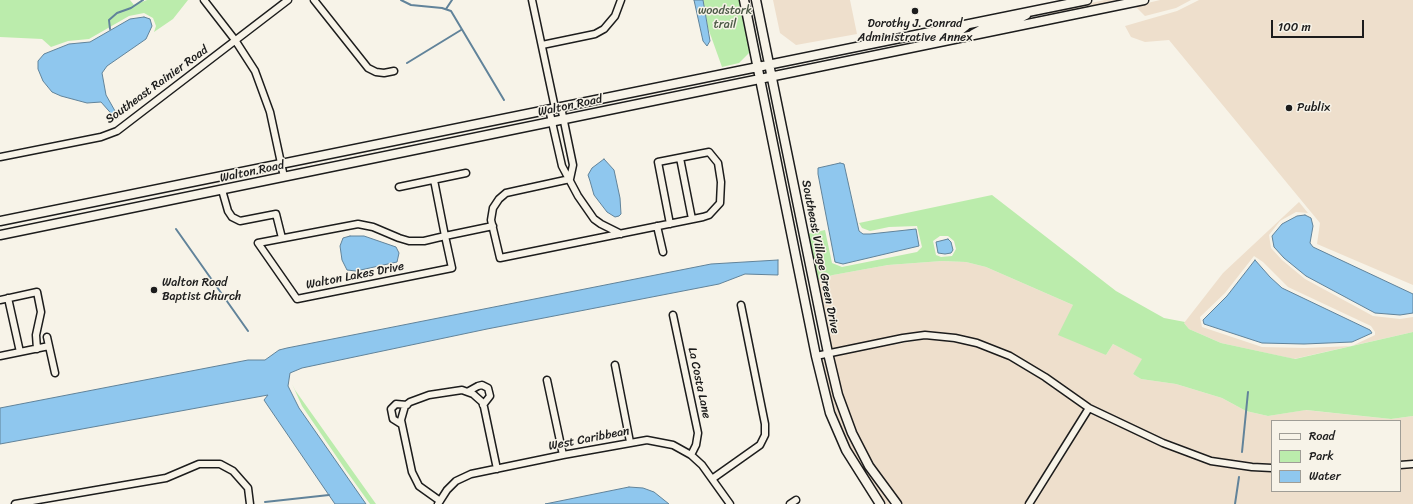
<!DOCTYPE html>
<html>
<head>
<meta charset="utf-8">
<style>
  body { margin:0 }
  #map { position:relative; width:1413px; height:504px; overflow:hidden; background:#f7f3e8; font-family:Sriracha,sans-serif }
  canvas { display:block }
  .legend { position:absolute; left:1271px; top:420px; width:130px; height:72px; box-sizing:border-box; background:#f7f3e8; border:1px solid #9f9d96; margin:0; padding:5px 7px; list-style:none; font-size:12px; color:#1c1c1c }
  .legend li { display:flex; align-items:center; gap:8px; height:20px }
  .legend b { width:20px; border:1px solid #9f9d96 }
  .scale { position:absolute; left:1271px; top:20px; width:93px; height:18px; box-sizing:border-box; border:2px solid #1c1c1c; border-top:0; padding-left:5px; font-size:12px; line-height:14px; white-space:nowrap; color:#1c1c1c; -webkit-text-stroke:3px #f7f3e8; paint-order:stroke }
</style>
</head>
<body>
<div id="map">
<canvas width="1413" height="504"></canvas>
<ul class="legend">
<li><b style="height:5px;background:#f7f3e8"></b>Road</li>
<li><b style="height:11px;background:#bbecac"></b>Park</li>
<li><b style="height:11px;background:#8fc7ee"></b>Water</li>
</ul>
<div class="scale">100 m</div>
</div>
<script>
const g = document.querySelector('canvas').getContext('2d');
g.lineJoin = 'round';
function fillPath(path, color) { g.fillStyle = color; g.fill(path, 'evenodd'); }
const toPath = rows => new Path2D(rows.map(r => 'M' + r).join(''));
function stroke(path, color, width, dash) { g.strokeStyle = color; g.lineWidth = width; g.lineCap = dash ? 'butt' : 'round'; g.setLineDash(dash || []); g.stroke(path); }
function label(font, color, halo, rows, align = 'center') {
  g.font = font + ' Sriracha,sans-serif'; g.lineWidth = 3; g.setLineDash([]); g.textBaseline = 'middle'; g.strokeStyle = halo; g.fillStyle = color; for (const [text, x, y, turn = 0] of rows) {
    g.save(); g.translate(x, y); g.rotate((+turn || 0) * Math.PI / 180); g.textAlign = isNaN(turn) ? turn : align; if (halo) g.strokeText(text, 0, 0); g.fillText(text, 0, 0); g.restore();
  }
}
fillPath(toPath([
  [773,0,850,0,857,34,796,45,780,33],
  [1105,0,1128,0,1049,17,1048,12],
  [1160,0,1191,0,1176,8,1145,16,1135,6],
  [1199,0,1413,0,1413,285,1317,244,1320,223,1169,40,1145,42,1131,37,1125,26,1177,11],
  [1299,202,1308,213,1296,212,1280,221,1269,235,1271,248,1282,260,1305,279,1373,316,1400,319,1413,317,1413,332,1294,359,1221,343,1189,329,1184,323,1223,273],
  [1254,256,1263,262,1288,287,1371,326,1375,332,1375,335,1352,346,1305,348,1262,347,1202,327,1200,317,1225,293],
  [942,261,966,262,986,267,1073,305,1106,355,1113,344,1143,359,1133,374,1141,379,1176,384,1222,398,1246,411,1268,416,1305,410,1391,419,1413,416,1413,460,1400,461,1400,421,1272,421,1272,464,1252,464,1212,457,1164,439,1090,404,1046,374,1011,353,985,342,955,334,924,332,830,349,816,280,833,275,888,265],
  [925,339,955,342,976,346,1008,359,1043,380,1084,409,1025,504,902,504,872,464,855,432,841,394,832,356],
  [825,358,835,396,893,504,885,504,851,452,830,398,820,359],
  [1090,412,1162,446,1210,464,1252,471,1272,472,1272,491,1400,491,1400,468,1413,467,1413,504,1033,504]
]), '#eedfcc');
fillPath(toPath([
  [0,0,130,0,134,5,147,0,188,0,173,19,154,32,156,26,153,18,144,13,129,16,89,39,68,41,51,47,42,39,0,37],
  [703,0,741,0,750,52,739,63,722,67,708,28],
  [992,195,1116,291,1164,318,1185,322,1184,323,1189,329,1221,343,1295,359,1413,332,1413,416,1391,419,1306,410,1268,416,1246,411,1222,398,1176,384,1141,379,1133,374,1142,359,1113,344,1106,355,1058,335,1073,305,986,267,966,262,942,261,888,265,833,275,816,280,807,234,825,230,832,263,842,267,917,252,922,247,917,226,889,227,870,231,862,228,859,223],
  [940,236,948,236,954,241,956,249,952,256,941,257,936,255,933,241],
  [292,384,295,390,376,504,370,504,345,469,302,406]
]), '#bbecac');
const water = toPath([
  [694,0,703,0,710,41,707,46,703,41,694,0],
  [144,17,150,19,152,26,146,39,107,66,102,73,106,95,119,118,116,119,101,102,87,103,61,96,52,92,43,81,38,69,38,61,44,54,69,44,90,42,130,19,144,17],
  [604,159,614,170,620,198,621,214,619,216,615,217,607,212,594,195,590,181,588,175,592,168,604,159],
  [840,163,844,164,859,231,863,234,870,234,916,229,919,246,843,264,835,262,818,174,818,168,840,163],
  [1305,215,1311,218,1313,226,1310,243,1313,247,1413,294,1413,313,1400,315,1375,313,1306,276,1284,258,1274,247,1272,236,1282,224,1297,216,1305,215],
  [350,236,364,236,396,247,399,253,397,262,356,271,347,270,342,260,340,246,343,238,350,236],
  [948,239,951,242,953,250,951,253,945,254,938,253,936,242,948,239],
  [778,260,778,275,745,274,719,284,487,329,302,368,290,373,288,386,299,408,366,504,335,504,268,406,264,400,268,395,0,444,0,408,248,360,265,360,279,350,287,348,711,264,778,260],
  [1255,260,1270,277,1282,288,1370,330,1372,333,1352,342,1304,344,1262,343,1204,324,1203,320,1227,296,1255,260],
  [629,487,643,488,654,492,669,504,545,504,629,487]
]);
fillPath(water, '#8fc7ee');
stroke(water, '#61839a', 1);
stroke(toPath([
  [401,0,411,5,442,8,451,11,504,100],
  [446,9,452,0],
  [110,29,109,20,117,13,131,8,143,0],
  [407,63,461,30],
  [176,229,248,331],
  [1242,452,1248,392],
  [265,502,329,495],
  [1235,504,1239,477]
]), '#61839a', 2);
const street = toPath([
  [204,0,235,40,255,71,270,112,284,177],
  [314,0,368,68,376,72,384,73,394,71],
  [532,0,555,108],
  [542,45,595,34,604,29,615,16,621,0],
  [561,107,573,165,570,179],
  [549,109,562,166,578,196,594,219,601,224,621,234],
  [0,157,101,137,117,131,288,0],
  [680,158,692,219],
  [570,179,515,191,506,193,499,199,493,208,491,220,500,258,703,217,709,215,720,203,721,182,718,163,709,152,658,162,670,224],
  [434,180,445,236,452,268,297,299,258,243,358,224,373,227,399,238,409,241,424,241,445,236,493,226],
  [399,187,466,173],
  [222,190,228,211,232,217,240,221,276,214,282,238],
  [657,226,663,252],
  [8,298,20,352],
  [0,300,37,292,41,312,36,335,37,349],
  [673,315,698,433,696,445,691,455],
  [47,337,55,373],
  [0,356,49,346],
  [816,356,903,338,925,335,955,338,977,343,1010,356,1045,377,1089,408,1163,443,1211,461,1252,467,1272,468],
  [615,365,630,442],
  [547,380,563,455],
  [469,391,478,386,482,385,488,388,490,396,483,405],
  [401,424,393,419,391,409,396,404,407,405],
  [1400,465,1413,464],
  [712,479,760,445,765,435,765,424,741,305],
  [440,501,419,486,412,472,401,420,405,406,410,402,429,395,462,390,473,394,482,402,484,407,497,469],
  [15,504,166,478,199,464,220,464,233,471,248,488,250,504],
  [438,504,447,490,456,481,471,474,563,455,647,440,673,445,691,455,702,465,730,504],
  [790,504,796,500],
  [1029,504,1089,408]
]);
const secondary = toPath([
  [744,0,816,356,830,413,846,450,880,504],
  [756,0,828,353,838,395,852,433,869,466,897,504],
  [973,34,986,27,1016,20,1026,15],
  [940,37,958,32,967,25],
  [0,221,1087,0],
  [0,235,1144,0]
]);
stroke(street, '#1c1c1c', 9);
stroke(secondary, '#1c1c1c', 11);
stroke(street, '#f7f3e8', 6);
stroke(secondary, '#f7f3e8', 8);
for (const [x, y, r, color] of [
  [915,11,4,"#1c1c1c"],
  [1289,108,4,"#1c1c1c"],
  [154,290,4,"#1c1c1c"]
]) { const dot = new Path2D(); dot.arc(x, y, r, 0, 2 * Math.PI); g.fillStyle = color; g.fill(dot); stroke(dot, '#f7f3e8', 1.5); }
label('12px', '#4c5a47', '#f7f3e8', [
  ["woodstork",725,11],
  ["trail",725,25]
]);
label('12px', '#1c1c1c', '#f7f3e8', [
  ["Dorothy J. Conrad",915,24,"center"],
  ["Administrative Annex",915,38,"center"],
  ["Publix",1297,108],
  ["Walton Road",162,283],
  ["Baptist Church",162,297]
], 'left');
label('12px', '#1c1c1c', '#f7f3e8', [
  ["Southeast Rainier Road",157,85,-36],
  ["Walton Road",570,106,-12],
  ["Walton Road",252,172,-12],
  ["Southeast Village Green Drive",820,257,79],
  ["Walton Lakes Drive",355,276,-11],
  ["La Costa Lane",699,383,78],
  ["West Caribbean",589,439,-11]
]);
</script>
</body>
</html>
